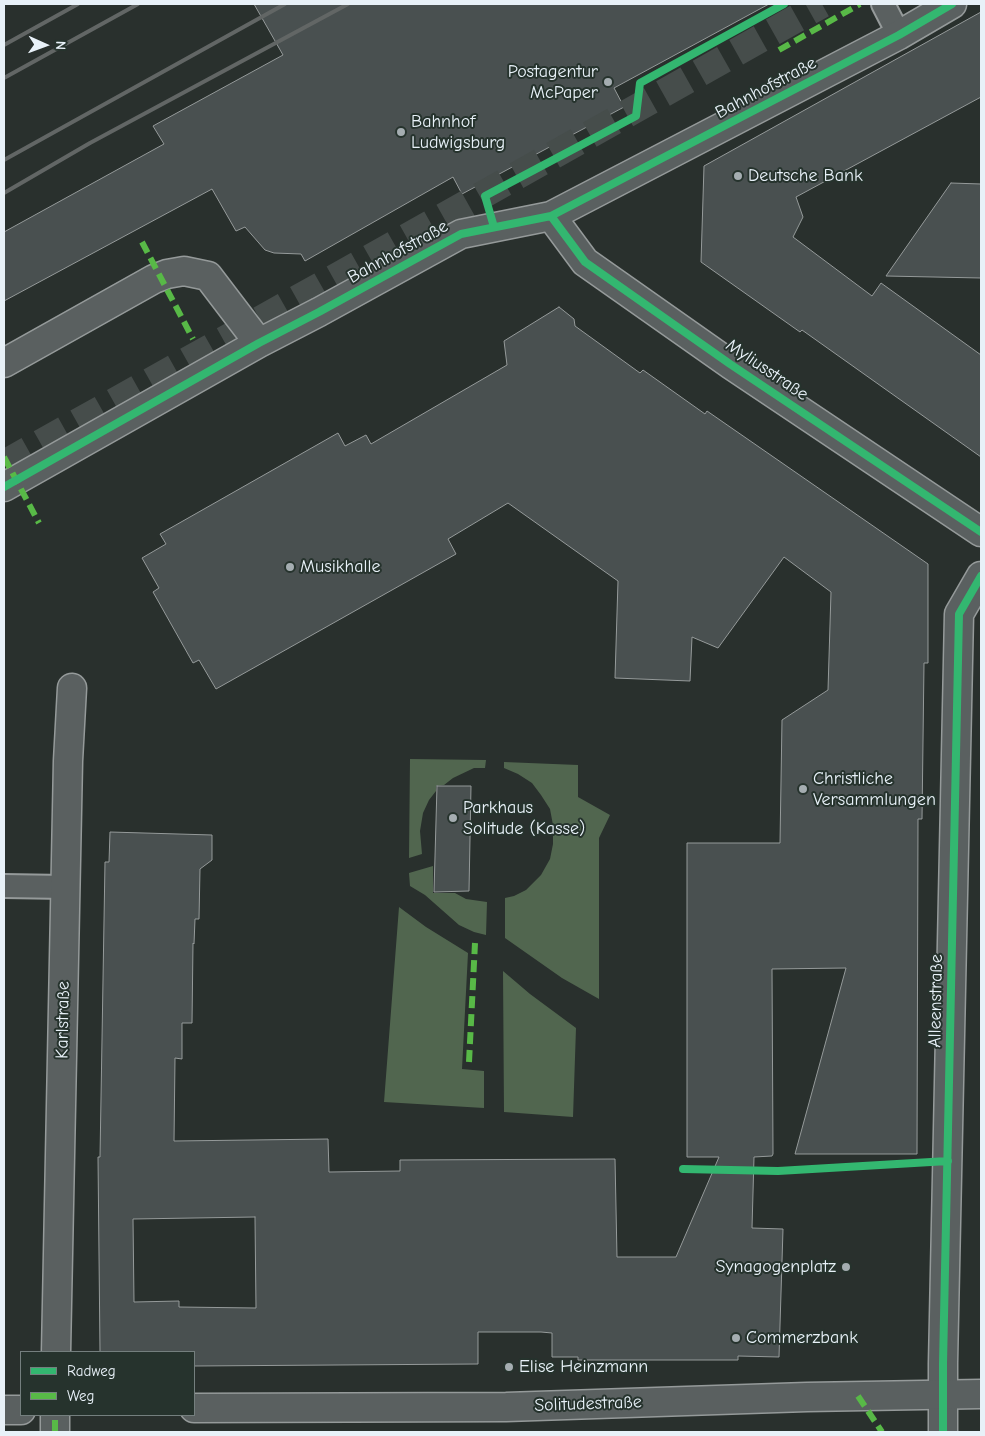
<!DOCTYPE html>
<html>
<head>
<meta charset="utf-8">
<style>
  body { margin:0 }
  #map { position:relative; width:985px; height:1436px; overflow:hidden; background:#29302d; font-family:"Comic Neue",sans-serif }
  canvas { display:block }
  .frame { position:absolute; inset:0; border:5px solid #e8f1f8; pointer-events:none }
  .legend { position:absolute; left:20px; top:1351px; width:175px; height:65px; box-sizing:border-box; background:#26332d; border:1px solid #747f7e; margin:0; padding:6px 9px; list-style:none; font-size:15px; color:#e8f1f8 }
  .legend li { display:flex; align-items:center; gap:10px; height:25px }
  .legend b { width:25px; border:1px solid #747f7e }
  .north { position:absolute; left:20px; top:20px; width:50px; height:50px; -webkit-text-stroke:4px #26332d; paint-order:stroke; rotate:92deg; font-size:14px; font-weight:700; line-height:20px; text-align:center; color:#e8f1f8 }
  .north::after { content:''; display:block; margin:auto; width:18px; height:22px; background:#e8f1f8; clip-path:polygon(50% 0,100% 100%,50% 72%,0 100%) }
</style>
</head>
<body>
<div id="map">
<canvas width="985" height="1436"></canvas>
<div class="frame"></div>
<ul class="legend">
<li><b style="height:6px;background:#33b770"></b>Radweg</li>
<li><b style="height:6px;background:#58b947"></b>Weg</li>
</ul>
<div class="north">N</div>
</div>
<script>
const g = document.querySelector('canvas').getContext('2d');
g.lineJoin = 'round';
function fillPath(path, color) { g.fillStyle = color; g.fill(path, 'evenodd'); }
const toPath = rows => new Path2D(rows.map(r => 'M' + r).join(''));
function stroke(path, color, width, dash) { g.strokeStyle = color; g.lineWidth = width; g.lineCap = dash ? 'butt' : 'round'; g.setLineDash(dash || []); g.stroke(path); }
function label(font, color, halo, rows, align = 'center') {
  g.font = font + ' "Comic Neue",sans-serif'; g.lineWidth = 4; g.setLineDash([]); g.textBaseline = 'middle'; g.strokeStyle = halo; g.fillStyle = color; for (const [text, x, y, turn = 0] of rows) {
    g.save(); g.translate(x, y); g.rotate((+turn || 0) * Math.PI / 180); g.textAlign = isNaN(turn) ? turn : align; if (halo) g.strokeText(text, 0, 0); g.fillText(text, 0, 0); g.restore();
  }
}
fillPath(toPath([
  [410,759,486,760,485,768,474,768,453,778,444,785,436,786,436,791,429,800,423,813,420,831,422,854,409,858],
  [504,762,578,765,578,797,610,815,599,838,599,999,562,978,505,938,505,898,514,896,526,890,541,875,550,859,553,844,553,825,550,809,541,795,532,783,518,774,504,768],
  [433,866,433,893,455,893,466,899,487,902,486,935,474,932,459,925,425,895,410,886,409,873],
  [399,907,426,927,468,953,462,1069,484,1071,484,1108,384,1102],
  [503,971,530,994,576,1028,573,1117,504,1112]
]), '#51664f');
const building = toPath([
  [254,4,769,4,614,88,624,107,462,194,453,177,305,261,301,254,274,253,265,250,245,227,236,231,212,189,4,301,4,232,164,144,153,126,283,55,254,4],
  [981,12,981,97,796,197,803,217,793,237,872,296,881,283,981,355,981,457,802,330,800,332,701,262,704,166,981,12],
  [951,183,981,184,981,278,886,276,951,183],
  [559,307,574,319,575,326,640,373,643,370,705,414,707,411,928,564,928,663,924,663,922,819,918,819,917,1154,795,1154,846,968,772,969,773,1154,772,1156,754,1157,752,1228,783,1229,779,1357,738,1356,738,1360,578,1360,578,1357,552,1357,552,1333,541,1332,478,1332,478,1364,194,1366,194,1352,100,1352,98,1157,100,1157,105,862,109,862,110,832,212,835,212,860,200,869,199,919,195,919,194,944,193,943,192,1023,182,1023,182,1059,175,1058,174,1141,328,1139,329,1172,400,1171,400,1160,615,1159,617,1257,676,1257,719,1157,687,1157,687,843,780,843,782,720,828,690,831,592,784,557,718,648,692,637,690,681,615,678,618,581,508,503,448,539,456,554,216,689,199,660,193,663,153,592,159,588,142,558,166,544,160,534,338,433,345,446,366,435,371,444,507,365,504,341,559,307],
  [255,1217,256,1308,179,1307,179,1301,134,1302,133,1219,255,1217],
  [437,786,471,786,469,891,434,892,437,786]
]);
fillPath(building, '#495050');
stroke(building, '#959a9a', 1);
stroke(toPath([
  [4,464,822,4]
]), '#464d4b', 28, [28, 14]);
const service = toPath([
  [883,4,899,35],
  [4,886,65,887]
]);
const pedestrian = toPath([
  [55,1432,55,1415]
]);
const minor = toPath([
  [551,216,585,262,730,364,981,532],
  [4,363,154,279,167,274,184,271,208,276,259,343],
  [4,487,259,343,319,312,461,234,551,216,899,35,952,4],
  [56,1352,68,761,72,688],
  [943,1432,943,1363,959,614,981,576]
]);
const tertiary = toPath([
  [194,1408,506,1407,807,1397,981,1394],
  [4,1410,21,1410]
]);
stroke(service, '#959a9a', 26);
stroke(pedestrian, '#959a9a', 31);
stroke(minor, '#959a9a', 31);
stroke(tertiary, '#959a9a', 31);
stroke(service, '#5a6060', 22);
stroke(pedestrian, '#5a6060', 28);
stroke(minor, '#5a6060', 28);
stroke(tertiary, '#5a6060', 28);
stroke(toPath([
  [4,45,78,4],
  [4,78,138,4],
  [4,160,285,4],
  [4,193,90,143,348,4]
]), '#626665', 4);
stroke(toPath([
  [779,50,860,4],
  [142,242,193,339],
  [4,457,39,523],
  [469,1062,475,943],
  [858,1396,882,1432],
  [55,1432,55,1415]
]), '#58b947', 6, [12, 6]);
stroke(toPath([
  [551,216,585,262,730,364,981,532],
  [494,227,485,196,636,116,640,83,784,4],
  [4,487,259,343,319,312,461,234,551,216,899,35,952,4],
  [683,1169,778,1171,948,1161],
  [943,1432,943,1363,959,614,981,576]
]), '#33b770', 8);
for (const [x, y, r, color] of [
  [608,82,5,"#a5adb1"],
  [401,132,5,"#a5adb1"],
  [738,176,5,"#a5adb1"],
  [290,567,5,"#a5adb1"],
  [803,789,5,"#a5adb1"],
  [453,818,5,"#a5adb1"],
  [846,1267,5,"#a5adb1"],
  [736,1338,5,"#a5adb1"],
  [509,1367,5,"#a5adb1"]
]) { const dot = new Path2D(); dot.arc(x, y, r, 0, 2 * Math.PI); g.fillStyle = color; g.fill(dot); stroke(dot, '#26332d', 2); }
label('18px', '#e8f1f8', '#26332d', [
  ["Postagentur",598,72,"right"],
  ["McPaper",598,93,"right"],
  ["Bahnhof",411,122],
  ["Ludwigsburg",411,143],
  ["Deutsche Bank",748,176],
  ["Musikhalle",300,567],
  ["Christliche",813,779],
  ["Versammlungen",813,800],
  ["Parkhaus",463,808],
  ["Solitude (Kasse)",463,829],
  ["Synagogenplatz",836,1267,"right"],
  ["Commerzbank",746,1338],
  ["Elise Heinzmann",519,1367]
], 'left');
label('18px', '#e8f1f8', '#26332d', [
  ["Bahnhofstraße",766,88,-28],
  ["Bahnhofstraße",398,252,-29],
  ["Myliusstraße",767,370,34],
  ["Alleenstraße",936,1001,-89],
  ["Karlstraße",63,1020,-89],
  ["Solitudestraße",588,1404,-2]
]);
</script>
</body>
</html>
